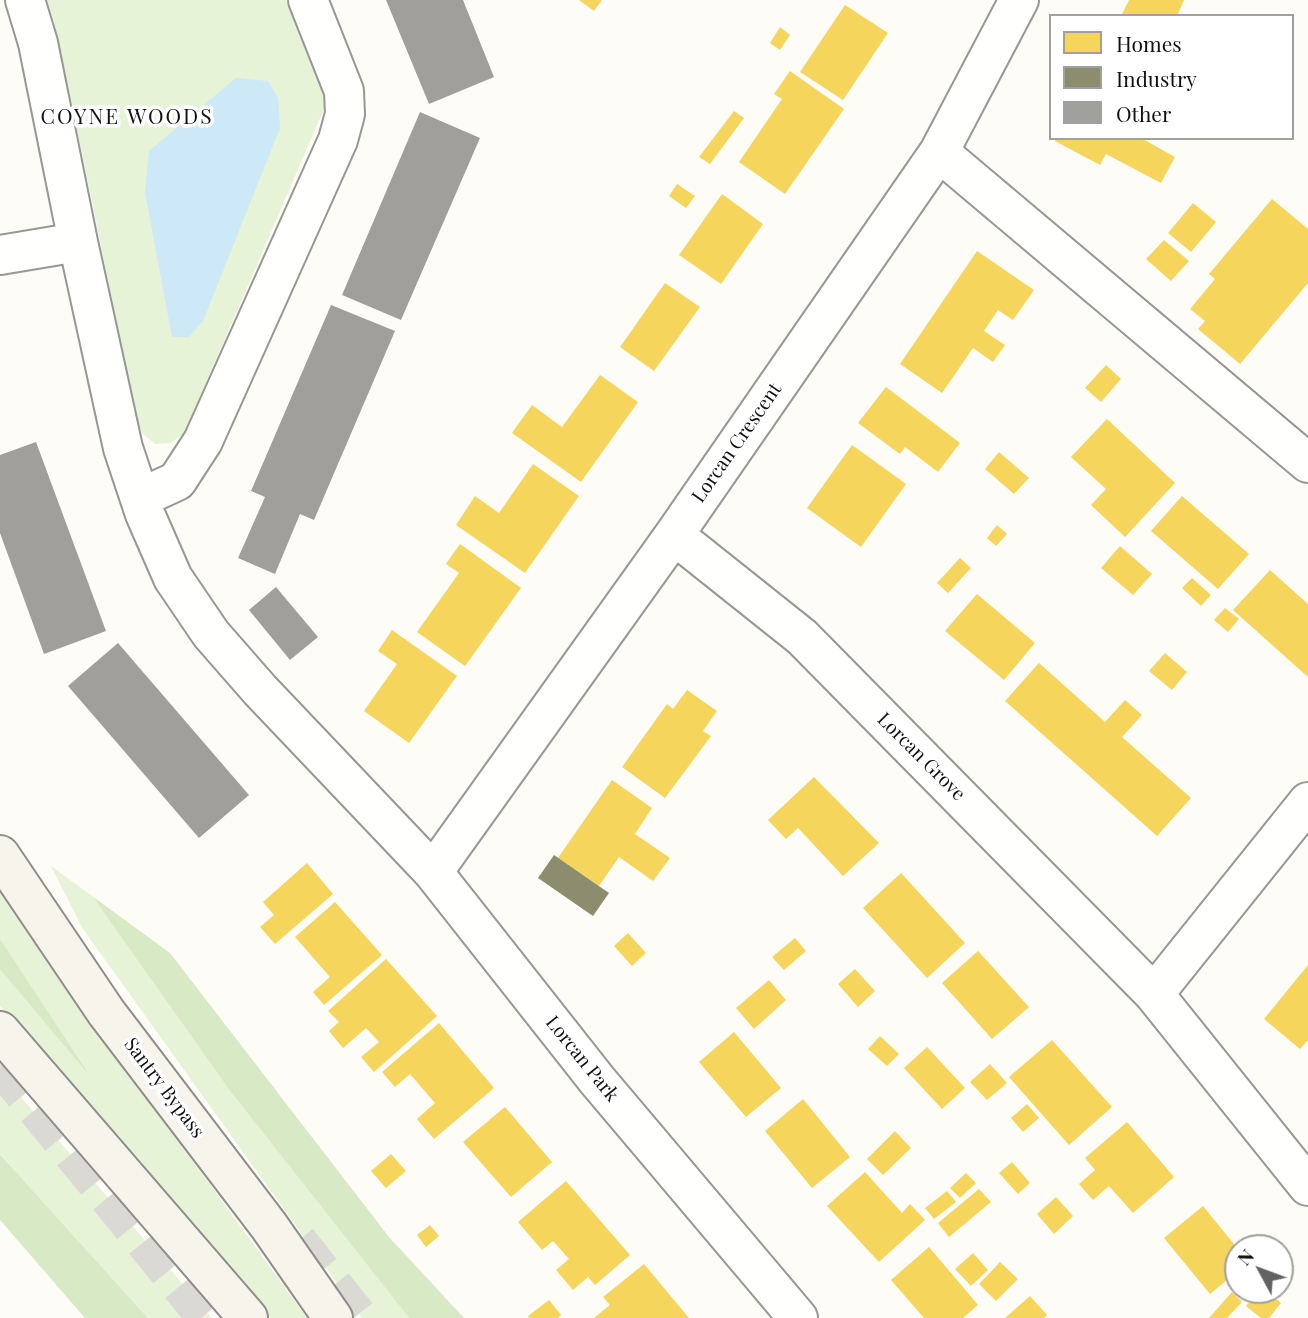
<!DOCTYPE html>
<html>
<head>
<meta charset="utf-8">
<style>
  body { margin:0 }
  #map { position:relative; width:1308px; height:1318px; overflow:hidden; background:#fdfcf7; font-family:"Playfair Display",serif }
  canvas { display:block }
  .legend { position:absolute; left:1049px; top:14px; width:245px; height:126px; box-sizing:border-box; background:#fff; border:2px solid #a0a0a0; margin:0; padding:9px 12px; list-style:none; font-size:21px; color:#111 }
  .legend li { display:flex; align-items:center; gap:14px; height:35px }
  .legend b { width:35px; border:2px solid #a0a0a0 }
  .north { position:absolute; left:1224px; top:1234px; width:70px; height:70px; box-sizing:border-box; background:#fff; border:2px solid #a0a0a0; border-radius:50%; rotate:311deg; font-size:19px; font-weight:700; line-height:28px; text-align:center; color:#111 }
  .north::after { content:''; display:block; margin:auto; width:24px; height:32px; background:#646362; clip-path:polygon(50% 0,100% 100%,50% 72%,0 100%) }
</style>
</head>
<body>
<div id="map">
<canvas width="1308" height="1318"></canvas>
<ul class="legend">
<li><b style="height:19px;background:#f6d55c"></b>Homes</li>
<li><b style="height:19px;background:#8c8c6e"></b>Industry</li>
<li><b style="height:19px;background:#a19f9c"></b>Other</li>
</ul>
<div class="north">N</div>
</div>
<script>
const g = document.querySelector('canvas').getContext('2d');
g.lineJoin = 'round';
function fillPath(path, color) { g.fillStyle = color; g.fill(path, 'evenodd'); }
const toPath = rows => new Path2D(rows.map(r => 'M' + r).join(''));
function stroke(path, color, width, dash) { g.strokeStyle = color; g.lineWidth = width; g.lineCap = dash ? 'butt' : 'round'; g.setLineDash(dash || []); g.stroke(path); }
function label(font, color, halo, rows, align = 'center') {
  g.font = font + ' "Playfair Display",serif'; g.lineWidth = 7; g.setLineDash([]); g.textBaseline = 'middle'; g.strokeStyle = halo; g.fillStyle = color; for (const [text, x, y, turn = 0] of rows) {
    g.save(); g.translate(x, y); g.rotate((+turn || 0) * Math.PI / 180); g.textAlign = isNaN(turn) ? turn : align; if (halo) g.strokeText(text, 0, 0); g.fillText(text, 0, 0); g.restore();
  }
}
fillPath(toPath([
  [47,0,286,0,324,92,324,109,184,434,170,443,155,444,143,434,136,420,91,196,55,26],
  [51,866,92,896,230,1091,409,1318,362,1318,83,929],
  [0,889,48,961,307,1318,270,1318,0,1006],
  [0,1073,212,1318,148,1318,16,1172,0,1153]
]), '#e7f3d7');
fillPath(toPath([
  [92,896,170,953,389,1237,464,1318,409,1318,230,1091],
  [0,939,90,1076,0,969],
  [0,1154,16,1172,148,1318,85,1318,0,1220]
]), '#d8eac5');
fillPath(toPath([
  [236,78,268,81,278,98,280,128,203,321,189,337,172,337,145,192,149,151]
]), '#cde8f7');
fillPath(toPath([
  [579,0,602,0,594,11],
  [1129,0,1184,0,1177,16,1121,16],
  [845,5,888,33,843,100,800,72],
  [780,27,790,35,780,50,770,43],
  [790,71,844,109,785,194,739,162,782,99,774,94],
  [734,111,744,118,710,164,699,157],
  [1056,138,1141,138,1175,157,1161,183,1106,154,1100,165,1055,141],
  [677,184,695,196,686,208,669,196],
  [722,194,763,224,721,284,679,255],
  [1272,199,1308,229,1308,283,1240,364,1198,329,1205,321,1190,309,1215,279,1209,274],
  [1193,203,1216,222,1191,252,1168,233],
  [1164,240,1189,261,1171,281,1146,259],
  [977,251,1034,290,1013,320,998,310,984,331,1005,345,993,362,973,348,942,393,900,364],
  [665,283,700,307,654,371,620,347],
  [1106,365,1121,379,1101,402,1085,388],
  [600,375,638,402,581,482,512,433,532,405,562,427],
  [886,387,960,443,938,472,905,447,900,454,858,423],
  [1107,419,1175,483,1125,537,1091,505,1106,489,1071,457],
  [852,445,906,484,861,547,807,508],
  [999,452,1029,478,1014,494,985,469],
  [533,464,579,496,525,573,456,525,475,496,499,513],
  [1182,496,1249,554,1218,589,1151,531],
  [997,525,1007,534,996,546,987,538],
  [460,544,521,588,465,666,417,632,459,573,446,564],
  [1120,546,1152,574,1133,595,1101,568],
  [960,558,971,568,948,593,937,583],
  [1270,570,1308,604,1308,677,1233,610],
  [1192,578,1211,595,1201,606,1182,588],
  [977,594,1035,643,1004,680,945,631],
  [1225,608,1239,619,1228,632,1214,620],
  [392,630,457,676,409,743,364,711,397,664,378,651],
  [1165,653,1187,672,1172,690,1149,671],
  [1039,663,1105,722,1125,700,1142,715,1122,737,1191,798,1157,836,1005,701],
  [687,690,717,711,703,731,711,736,665,798,622,767,667,704,673,709],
  [814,777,879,843,843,876,798,828,786,839,768,820],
  [612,780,652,808,635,834,670,858,653,881,619,857,599,886,558,858],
  [307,863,333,894,275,944,260,927,274,915,263,902],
  [901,873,965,943,927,978,863,908],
  [335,902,382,955,324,1005,313,992,330,977,295,937],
  [628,933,646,953,632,966,614,946],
  [795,938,806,951,784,970,772,957],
  [978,951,1029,1007,992,1039,942,983],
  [386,959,437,1016,374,1072,361,1057,379,1042,366,1028,343,1048,329,1031,339,1022,328,1011],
  [1308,965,1308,1040,1300,1049,1264,1019],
  [855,969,875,991,858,1007,838,984],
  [769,980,786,1000,754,1029,736,1008],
  [439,1023,494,1088,434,1139,417,1119,435,1103,410,1074,395,1087,382,1072],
  [734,1032,781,1088,746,1117,699,1062],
  [880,1036,899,1054,887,1066,868,1049],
  [1052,1040,1112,1107,1069,1145,1009,1077],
  [927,1047,965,1088,942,1109,904,1068],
  [990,1064,1007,1083,987,1100,970,1082],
  [803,1099,850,1157,812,1188,765,1131],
  [1027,1104,1039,1118,1023,1132,1011,1118],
  [505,1107,552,1162,511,1197,463,1142],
  [1127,1122,1174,1177,1133,1213,1109,1186,1093,1200,1079,1184,1095,1170,1085,1158],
  [895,1131,911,1148,883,1175,867,1159],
  [391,1154,406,1171,386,1188,371,1171],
  [1012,1162,1030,1183,1018,1194,999,1173],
  [865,1172,902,1213,910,1204,925,1220,879,1262,827,1206],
  [966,1173,976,1183,960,1198,950,1188],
  [566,1181,630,1255,595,1285,588,1277,573,1290,556,1270,569,1259,553,1241,542,1250,518,1222],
  [979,1189,991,1202,949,1237,938,1223],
  [947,1191,956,1202,934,1219,925,1208],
  [1056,1197,1073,1216,1054,1234,1037,1214],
  [1203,1206,1238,1249,1238,1271,1210,1294,1164,1238],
  [430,1225,439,1236,426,1247,417,1235],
  [929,1247,978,1305,963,1318,924,1318,891,1280],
  [973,1253,988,1270,971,1286,955,1269],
  [1000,1262,1018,1279,996,1301,979,1284],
  [644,1264,689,1318,594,1318,610,1305,603,1297],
  [1259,1290,1266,1290,1281,1303,1269,1318,1261,1318,1246,1306],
  [1232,1292,1242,1302,1227,1318,1209,1318],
  [1030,1296,1047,1315,1044,1318,1005,1318],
  [549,1300,561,1315,558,1318,530,1318,528,1316]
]), '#f6d55c');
fillPath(toPath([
  [554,855,609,893,593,916,538,878]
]), '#8c8c6e');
fillPath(toPath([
  [386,0,463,0,494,77,429,104],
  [420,112,480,138,401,320,342,295],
  [331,305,395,331,314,520,300,514,275,574,238,558,265,497,251,491],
  [36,442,106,631,44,654,0,533,0,455],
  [276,587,318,637,290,660,249,610],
  [118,643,249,795,199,838,68,686]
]), '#a19f9c');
stroke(toPath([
  [0,1065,206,1318],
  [298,1241,360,1318]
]), '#dad9d4', 38, [38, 19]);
const street = toPath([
  [25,0,38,43,78,242,123,448,145,514,173,578,211,634,260,690,433,872,597,1080,798,1318],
  [939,152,1308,463],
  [0,255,78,242],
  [140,498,177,481,203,441,338,140,345,114,344,91,308,0],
  [674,535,802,637,1154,994,1308,1186],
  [433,872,674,535,939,152,1019,0],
  [1154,994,1308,802]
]);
const secondary = toPath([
  [0,855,106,1012,269,1226,333,1318],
  [0,1031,248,1318]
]);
stroke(street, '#979795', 42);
stroke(secondary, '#8e8d8b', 42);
stroke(street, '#fffffe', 38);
stroke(secondary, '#f6f4eb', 38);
label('19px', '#111', '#fff', [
  ["Lorcan Crescent",737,443,-55],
  ["Lorcan Grove",921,757,45],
  ["Lorcan Park",582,1059,51],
  ["Santry Bypass",164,1088,53]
]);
g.letterSpacing = '2px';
label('21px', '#111', '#fff', [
  ["COYNE WOODS",127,117]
]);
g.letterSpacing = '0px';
</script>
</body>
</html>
